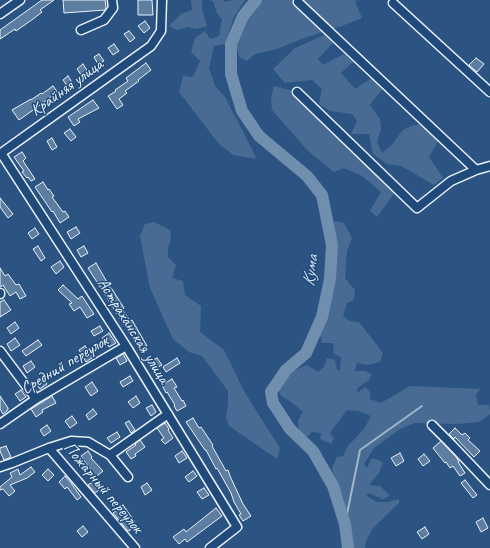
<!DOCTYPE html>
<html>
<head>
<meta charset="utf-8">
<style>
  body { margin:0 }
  canvas { display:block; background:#2b5482 }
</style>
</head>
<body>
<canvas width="490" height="548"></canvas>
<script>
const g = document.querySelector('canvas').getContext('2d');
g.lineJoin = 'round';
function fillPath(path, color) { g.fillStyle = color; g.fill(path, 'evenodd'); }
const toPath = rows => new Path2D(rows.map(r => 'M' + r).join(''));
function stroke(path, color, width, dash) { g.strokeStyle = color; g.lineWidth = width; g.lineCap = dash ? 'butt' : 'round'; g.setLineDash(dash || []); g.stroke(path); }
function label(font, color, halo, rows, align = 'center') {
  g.font = font + ' Caveat,sans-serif'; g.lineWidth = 3; g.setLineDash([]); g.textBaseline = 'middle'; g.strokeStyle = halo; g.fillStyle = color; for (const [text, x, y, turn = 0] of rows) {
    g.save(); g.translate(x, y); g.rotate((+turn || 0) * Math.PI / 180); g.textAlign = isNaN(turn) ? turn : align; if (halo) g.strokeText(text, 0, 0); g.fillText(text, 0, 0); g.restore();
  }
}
fillPath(toPath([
  [191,0,202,0,202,10,207,26,197,29,188,27,177,30,169,26,181,14,192,10],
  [208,0,224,0,224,2,235,0,245,0,234,17,225,44,214,46,209,68,215,86,225,97,257,159,233,155,219,144,179,92,183,76,193,77,200,61,191,52,195,38,205,31,210,39,219,36,222,19,217,13,213,1],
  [261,0,360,0,355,1,362,18,342,26,304,38,277,49,255,54,247,61,239,57,236,44,249,16,261,3],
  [327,34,333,43,318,59,323,65,344,54,353,62,341,73,355,89,372,78,383,88,370,105,380,119,381,129,377,142,382,153,390,147,403,130,411,126,422,124,438,141,429,157,443,178,434,185,401,166,387,164,373,154,369,134,351,134,357,121,352,114,330,111,319,104,322,89,312,80,285,83,273,69,295,48],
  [274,86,293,91,396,191,377,217,370,211,381,192,362,176,344,168,334,172,308,151,272,110,271,99],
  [335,221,344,223,352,238,347,251,345,278,355,290,354,300,347,303,343,316,350,321,359,322,383,353,380,362,367,365,357,363,355,371,365,371,372,374,369,380,360,386,356,391,359,392,365,387,370,392,370,399,381,403,410,386,480,389,476,395,478,405,489,405,490,411,490,414,479,422,458,424,415,423,400,429,374,448,364,464,367,468,372,458,383,462,379,473,369,485,380,486,390,496,383,499,368,493,366,495,376,502,387,502,399,499,399,503,373,528,366,541,365,548,352,548,349,525,343,497,336,483,332,468,337,457,343,456,348,446,364,429,371,416,358,411,347,410,330,433,334,438,331,444,320,439,321,433,312,432,307,437,299,433,298,421,303,412,291,402,281,396,279,390,289,373,307,365,318,372,324,367,327,358,335,360,337,370,340,370,341,357,334,354,333,343,322,343,320,335,325,319,334,281,337,249,332,226],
  [154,222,170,230,171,240,168,247,168,257,176,265,172,278,183,281,185,295,201,306,200,332,224,350,245,393,280,448,277,459,229,426,226,417,228,404,228,391,202,356,189,352,173,339,150,288,140,236,145,224]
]), '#476b93');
stroke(toPath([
  [345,524,360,450,422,406]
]), '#a0b6cb', 2);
stroke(toPath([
  [256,0,243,16,231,44,231,74,242,111,259,136,307,176,322,195,332,245,330,279,322,317,306,353,286,370,271,392,273,403,290,429,313,451,333,486,345,524,348,548]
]), '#708ead', 12);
const building = toPath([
  [42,0,54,0,40,10,42,12,33,19,16,31,15,29,0,39,0,30,42,0],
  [63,0,105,0,106,8,105,10,64,13,63,0],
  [138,0,152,0,153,15,138,15,138,0],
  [145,21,150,28,144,33,138,26,145,21],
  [129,31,135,38,130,42,124,34,129,31],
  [114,44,119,51,113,55,108,48,114,44],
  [99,54,104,61,98,64,94,57,99,54],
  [476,58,484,64,477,72,469,65,476,58],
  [146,63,151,70,138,80,139,81,125,91,127,93,119,99,123,105,117,109,108,96,116,91,115,90,128,81,126,78,146,63],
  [83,64,88,72,82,76,77,69,83,64],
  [68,76,73,84,68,87,63,80,68,76],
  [53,86,58,93,52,97,52,96,36,108,19,120,12,110,31,99,31,100,41,93,42,94,53,86],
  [93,100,99,108,78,119,80,122,74,126,68,117,93,100],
  [70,129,76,137,71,141,64,133,70,129],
  [52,138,57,147,52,150,47,141,52,138],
  [22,152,26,158,23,161,35,179,31,181,28,177,27,178,22,172,24,171,14,157,22,152],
  [43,182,48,190,49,189,54,196,52,197,63,212,65,211,69,217,60,223,53,211,52,212,35,187,43,182],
  [0,198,13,214,8,218,0,207,0,198],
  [76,227,80,233,71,239,67,232,76,227],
  [35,228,39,234,32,239,28,233,35,228],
  [38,246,45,258,41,261,33,249,38,246],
  [84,246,88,253,81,257,77,250,84,246],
  [60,261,64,267,56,274,51,267,60,261],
  [96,263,111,289,112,289,124,308,122,309,130,321,132,320,147,346,140,350,88,268,96,263],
  [0,268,5,276,8,274,16,285,19,284,26,296,20,299,16,292,10,296,3,285,0,287,0,268],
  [63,285,78,299,82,296,94,314,87,318,80,307,74,311,69,304,72,303,58,290,63,285],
  [4,300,11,310,0,317,0,302,4,300],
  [15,322,19,328,11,334,7,328,15,322],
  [100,326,103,331,94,336,91,331,100,326],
  [109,333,116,343,109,347,102,338,109,333],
  [15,338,20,345,11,351,7,344,15,338],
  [38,340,42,345,26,356,22,351,38,340],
  [85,346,93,357,86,362,79,350,85,346],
  [123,354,127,361,120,365,116,358,123,354],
  [157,358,162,365,152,370,148,363,157,358],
  [177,358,180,363,166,372,163,367,177,358],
  [31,361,35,367,27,373,23,366,31,361],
  [130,376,133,381,123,387,120,382,130,376],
  [42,377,47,384,40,389,35,382,42,377],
  [172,379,177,387,174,388,182,401,183,400,186,406,177,411,174,406,175,405,167,392,166,393,162,385,172,379],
  [92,382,98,391,91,396,85,387,92,382],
  [21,390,26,397,20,401,15,394,21,390],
  [0,396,8,408,8,410,3,414,0,409,0,396],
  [52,396,56,403,42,410,43,412,36,417,31,409,52,396],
  [136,396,140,403,133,408,128,402,136,396],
  [152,405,156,412,151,416,146,408,152,405],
  [93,409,97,414,89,420,86,415,93,409],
  [72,416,77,423,70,428,65,421,72,416],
  [193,418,199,428,201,427,213,445,212,446,226,471,228,470,230,476,243,504,251,516,243,521,239,515,241,514,234,502,231,493,217,468,216,469,206,450,205,450,186,422,193,418],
  [129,421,135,430,131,433,125,423,129,421],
  [165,423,169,429,168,430,173,438,165,444,161,440,164,438,157,428,165,423],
  [47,425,51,431,44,436,40,430,47,425],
  [455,428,462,435,465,433,470,438,468,440,480,451,474,457,455,437,454,439,449,434,455,428],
  [117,432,120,437,111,443,107,438,117,432],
  [140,440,145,447,135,454,136,456,131,459,126,452,136,445,135,444,140,440],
  [441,441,456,457,459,462,458,462,465,473,460,476,453,466,450,468,446,462,445,463,433,448,441,441],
  [6,446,11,457,4,460,0,451,0,448,6,446],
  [88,451,92,457,91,458,103,471,93,479,88,473,91,470,81,456,88,451],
  [182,451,187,458,179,463,175,456,182,451],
  [400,453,404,461,396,466,391,458,400,453],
  [424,454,430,461,423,466,418,459,424,454],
  [31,467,35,472,27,478,10,485,15,491,9,496,3,489,0,490,0,487,12,477,10,473,18,469,20,475,31,467],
  [48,469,54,475,48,481,42,475,48,469],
  [193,471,197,476,189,482,185,477,193,471],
  [65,476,71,483,81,497,77,500,67,487,65,489,59,482,65,476],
  [97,479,103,487,95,493,88,485,97,479],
  [465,480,477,495,473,498,461,483,465,480],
  [147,483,152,490,145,495,141,487,147,483],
  [204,488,209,495,202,499,197,492,204,488],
  [123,505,135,522,130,526,132,529,128,531,113,513,123,505],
  [216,508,222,516,187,542,185,539,179,544,173,537,184,529,186,532,216,508],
  [483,518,488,528,481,532,476,522,483,518],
  [83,526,88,532,82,537,77,531,83,526],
  [425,527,429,534,422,539,417,532,425,527]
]);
fillPath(building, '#5d7da1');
stroke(building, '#e8f1f8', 1);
const minor = toPath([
  [298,2,476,170,490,166],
  [393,3,490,92],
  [0,14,20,0],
  [81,30,104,20,113,8,112,0],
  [297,92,417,208,451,181,476,170],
  [1,153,126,346,237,527,210,548],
  [0,154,151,46,161,31,162,0],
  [0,293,0,294],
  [0,351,36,399],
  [0,424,36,399,126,346],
  [432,425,452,445,490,485],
  [49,448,135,548],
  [110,455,128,477],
  [0,467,12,463,49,448,71,441,88,442,110,455,168,414]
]);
stroke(minor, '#e8f1f8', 11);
stroke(minor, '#1f4a7a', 8);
label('17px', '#e8f1f8', '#1f4a7a', [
  ["Крайняя улица",67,88,-36],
  ["Астраханская улица",133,331,58],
  ["Средний переулок",65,365,-31],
  ["Пожарный переулок",103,488,50]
]);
label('italic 18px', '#d0dde9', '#1f4a7a', [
  ["Кума",311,271,-83]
]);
</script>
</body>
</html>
